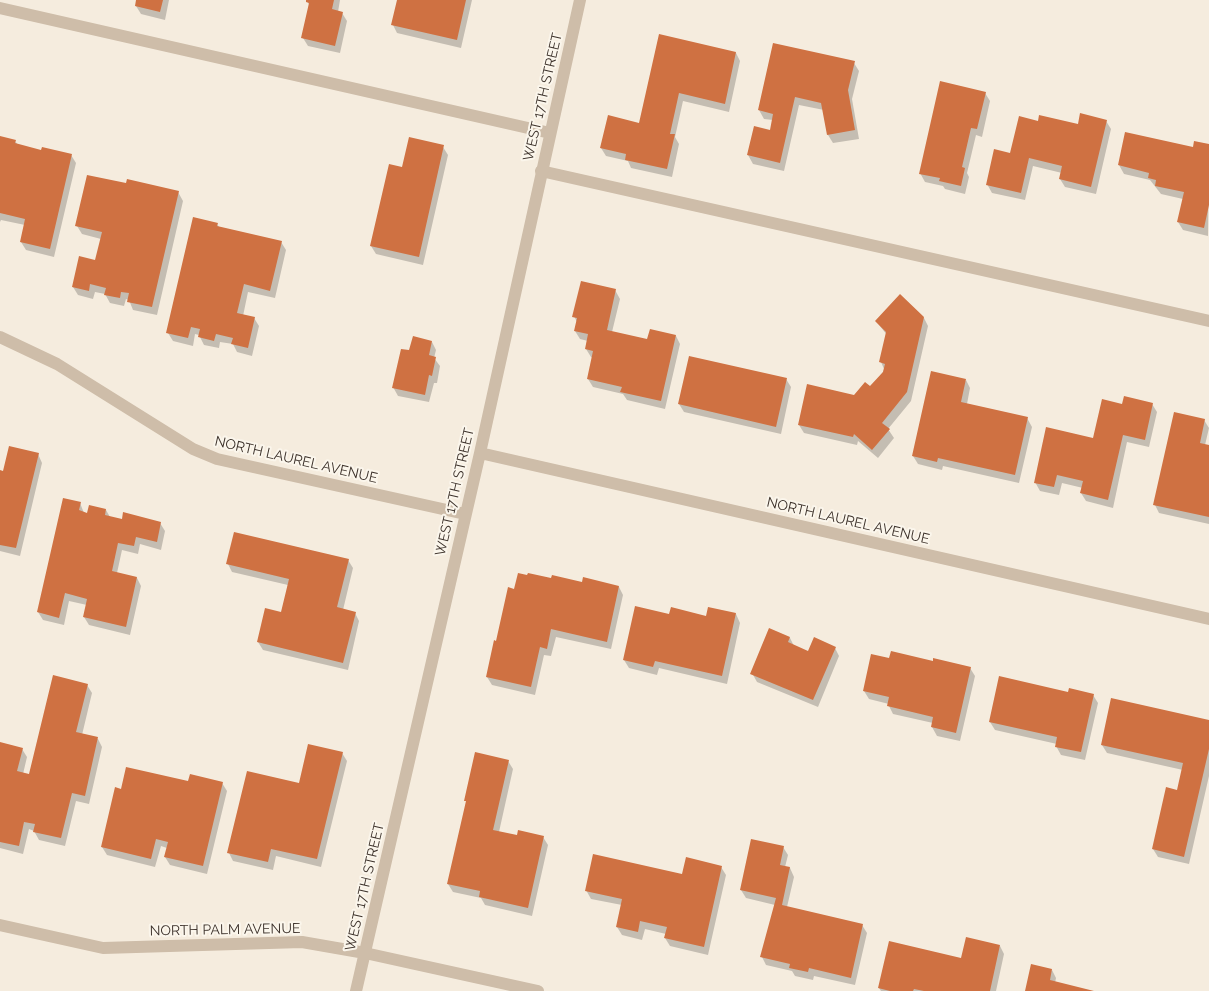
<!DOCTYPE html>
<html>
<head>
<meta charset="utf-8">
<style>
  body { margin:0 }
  canvas { display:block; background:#f5ecde }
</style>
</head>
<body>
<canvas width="1209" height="991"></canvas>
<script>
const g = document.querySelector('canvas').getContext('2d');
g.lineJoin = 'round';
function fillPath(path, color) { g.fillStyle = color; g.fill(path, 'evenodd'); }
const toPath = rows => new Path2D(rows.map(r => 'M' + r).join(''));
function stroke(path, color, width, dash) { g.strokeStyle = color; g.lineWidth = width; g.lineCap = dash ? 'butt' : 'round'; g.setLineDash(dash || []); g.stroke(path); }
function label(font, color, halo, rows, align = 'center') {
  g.font = font + ' Raleway,sans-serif'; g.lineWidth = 4; g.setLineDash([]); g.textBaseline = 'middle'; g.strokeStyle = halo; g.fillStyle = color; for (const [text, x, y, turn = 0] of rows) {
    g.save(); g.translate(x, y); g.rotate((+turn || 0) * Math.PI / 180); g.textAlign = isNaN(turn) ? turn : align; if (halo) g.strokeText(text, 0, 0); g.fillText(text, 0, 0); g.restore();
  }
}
fillPath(toPath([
  [138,0,169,0,165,20,141,14,136,6],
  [307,0,340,0,338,12,342,13,347,21,340,53,308,46,303,38,310,7],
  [398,0,472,0,461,48,397,33,393,25],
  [660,36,736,53,740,61,729,112,683,101,675,137,679,144,672,177,631,168,628,161,606,156,601,148,640,124],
  [774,44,854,63,859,71,852,99,859,139,833,143,828,135,824,110,799,105,784,171,753,164,748,155,771,131,773,120,764,119,759,110],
  [985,93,990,101,982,137,976,135,967,173,969,177,965,194,945,189,943,186,925,182,920,173],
  [1106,121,1111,129,1096,194,1065,187,1060,179,1062,173,1033,166,1025,200,992,193,987,184,1039,122,1079,125],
  [1126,133,1194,149,1209,146,1208,236,1183,230,1178,222,1183,199,1161,194,1150,180,1124,174,1119,165],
  [0,137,15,141,18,145,42,151,71,155,76,163,54,257,26,250,21,242,25,225,1,220,0,222],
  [443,147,448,155,423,265,376,254,371,246,403,168],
  [127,185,178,192,183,201,157,315,133,310,129,300,126,299,124,306,110,303,105,294,95,292,93,299,78,295,73,287,96,261,101,239,82,234,77,226],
  [217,224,219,227,281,242,286,250,275,298,248,292,243,316,254,318,259,326,252,356,237,352,233,344,220,342,219,348,204,345,199,335,195,334,193,346,173,341,168,333],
  [615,290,620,299,612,332,648,340,676,336,680,344,665,409,627,400,623,394,593,387,588,379,593,358,591,357,586,349,588,341,580,339,575,331,577,322,574,316],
  [924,318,928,326,911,401,888,429,894,438,878,458,858,441,857,445,804,433,799,425,871,387,883,372,884,369,881,362,887,335,876,321],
  [432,342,436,350,434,358,440,366,437,383,434,383,429,402,398,396,393,387,410,352],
  [786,379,791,387,781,434,684,412,679,404],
  [966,380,970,388,967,404,1027,418,1032,427,1019,483,943,466,942,470,918,464,913,456],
  [1152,404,1157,412,1149,447,1127,442,1113,508,1086,501,1081,493,1083,488,1062,483,1059,495,1040,491,1035,482,1094,439,1123,405],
  [1204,420,1209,428,1205,445,1209,446,1209,524,1159,513,1155,505],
  [38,454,42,463,20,556,0,551,0,471,4,472],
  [64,500,80,503,84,513,88,514,106,510,110,517,123,520,160,523,165,531,161,550,140,544,138,554,122,550,117,573,137,578,141,586,130,635,89,625,84,617,87,605,69,601,64,625,43,620,38,612],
  [348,560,353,568,343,610,355,613,359,621,348,670,263,650,258,642,282,613,288,585,232,572,228,564],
  [552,579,619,587,623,595,611,649,556,637,551,656,544,655,535,695,492,685,487,677,515,590],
  [736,614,740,623,727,684,659,668,657,675,629,668,624,660,670,615,707,617],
  [770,630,790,638,794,646,809,652,835,648,839,656,818,707,757,682,752,673],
  [890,660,934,662,970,668,975,676,960,741,937,736,932,727,933,723,893,714,889,706,889,704,869,699,864,691],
  [87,685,92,693,82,735,98,739,102,747,89,804,76,801,65,846,39,840,34,831,29,829,23,854,0,848,0,743,22,749,27,757,23,774,30,776],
  [1069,693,1093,695,1098,703,1085,760,1061,755,1056,746,1057,744,995,730,990,722],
  [1209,721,1209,776,1189,864,1158,857,1153,849,1178,791,1183,770,1107,753,1102,745],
  [342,753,347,761,321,867,276,856,273,870,233,861,229,853,300,785],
  [508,761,513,769,499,832,518,837,543,837,548,845,532,916,485,905,481,898,453,892,448,884,467,803,465,800],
  [189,783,222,783,227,791,207,874,170,865,165,857,167,848,161,846,155,867,107,855,102,847,122,790],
  [783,847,788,855,785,867,790,868,794,877,787,907,862,925,867,933,855,985,814,976,813,980,795,976,792,971,766,965,762,957,775,905,746,898,741,890],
  [721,867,726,875,708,955,670,946,665,938,666,934,645,929,642,940,622,935,617,927,622,905,591,899,586,890,683,876],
  [1000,946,1004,954,996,991,881,991,879,988],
  [1052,970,1056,978,1055,983,1092,991,1026,991]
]), '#0003');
fillPath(toPath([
  [136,0,163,0,160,12,135,6],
  [306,0,334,0,332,9,343,12,335,46,301,38,309,3,306,2],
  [397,0,466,0,457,40,391,25],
  [659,34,736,52,725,104,679,93,670,134,675,134,667,169,625,160,626,154,600,148,608,115,639,123],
  [773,43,855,61,848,90,855,130,827,135,821,103,795,97,780,163,747,155,754,126,770,130,773,114,758,110],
  [940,81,986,92,977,129,971,128,962,167,965,168,961,186,939,181,940,178,919,174],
  [1080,113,1107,120,1091,187,1059,179,1062,166,1029,158,1021,193,986,185,994,149,1010,153,1019,116,1038,121,1039,115,1078,124],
  [1125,132,1193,147,1194,141,1209,144,1209,205,1204,228,1177,222,1184,192,1155,186,1156,180,1148,178,1149,173,1118,165],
  [0,136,16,140,15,143,41,150,42,147,72,154,50,249,20,242,25,219,0,213],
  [409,137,444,145,419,257,370,246,389,164,402,167],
  [87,175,126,183,127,179,179,191,152,307,127,302,129,293,121,292,120,298,104,295,106,288,90,284,89,291,72,287,79,256,95,260,102,232,75,226],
  [193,217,218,223,217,226,282,241,270,291,244,284,237,313,255,317,248,348,231,344,233,338,216,334,214,341,198,337,200,329,191,327,188,338,166,333],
  [581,281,616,289,607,330,647,339,650,329,676,335,661,401,620,392,622,387,587,379,593,351,585,349,588,334,574,331,577,318,572,317],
  [900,294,924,317,907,392,882,423,890,429,872,450,854,434,853,437,798,425,807,384,854,395,865,382,870,386,883,372,885,364,879,362,886,332,875,321],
  [413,336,432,341,429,355,436,357,432,376,429,375,425,395,392,388,401,349,409,350],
  [689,356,787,378,776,427,678,404],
  [931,371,966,379,961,402,1028,417,1015,475,938,458,937,462,912,456],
  [1124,396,1153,403,1145,440,1123,435,1108,500,1080,493,1083,481,1057,475,1054,487,1034,483,1046,427,1093,438,1102,399,1122,404],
  [1174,412,1205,419,1200,443,1209,445,1209,517,1153,505],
  [9,446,39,453,16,548,0,545,0,470,3,471],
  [63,498,81,502,79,510,87,513,89,505,106,509,105,515,122,519,123,512,161,522,157,542,136,537,134,546,118,543,112,571,137,577,126,627,83,617,87,599,65,593,59,618,37,612],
  [234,532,349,559,337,607,356,612,343,663,257,642,265,608,281,612,289,579,226,564],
  [518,573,527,575,528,573,551,578,552,575,582,582,583,577,619,586,607,642,551,629,547,649,540,647,531,687,486,677,494,640,496,641,508,587,514,589],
  [635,606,669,614,671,607,706,616,708,607,736,613,722,676,655,661,653,667,623,660],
  [769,628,790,637,788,642,808,651,814,637,836,647,813,700,750,674],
  [891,651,933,661,933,658,971,667,956,733,931,727,933,717,887,706,889,697,863,691,871,654,889,658],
  [53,675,88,684,76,732,98,737,85,796,72,793,61,838,33,832,35,824,24,822,19,846,0,842,0,742,23,748,17,771,29,774],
  [999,676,1068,692,1069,688,1094,694,1081,752,1055,747,1057,737,989,722],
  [1111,698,1209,720,1209,749,1184,857,1152,849,1166,787,1177,790,1183,763,1101,745],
  [308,744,343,752,317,859,271,849,268,862,227,853,247,771,299,783],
  [475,752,509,760,493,830,517,835,518,830,544,836,528,908,479,897,480,891,447,884,466,801,464,801],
  [126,767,188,781,190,774,223,782,203,866,164,857,168,842,156,839,151,859,101,847,115,787,121,789],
  [751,839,784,846,780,865,790,867,782,905,863,924,851,978,809,968,808,972,789,968,790,964,760,957,776,898,740,890],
  [593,854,682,874,686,857,722,866,704,947,664,938,667,927,640,921,638,932,616,927,622,899,585,891],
  [966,937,1000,945,990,991,924,991,914,989,913,991,890,991,878,988,889,941,961,958],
  [1031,964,1052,969,1050,980,1094,991,1025,991]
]), '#cf7142');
stroke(toPath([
  [0,8,550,133],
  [541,171,1209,321]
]), '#cebda9', 12);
stroke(toPath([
  [0,337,57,364,193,449,217,459,465,514],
  [480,453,1209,619],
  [0,925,103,948,302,942,365,953,538,991],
  [356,991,480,453,580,0]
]), '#cebda9', 12);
label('14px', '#3b3029', '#fbf6ec', [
  ["WEST 17TH STREET",543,97,-77],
  ["NORTH LAUREL AVENUE",296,460,13],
  ["WEST 17TH STREET",455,492,-77],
  ["NORTH LAUREL AVENUE",848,521,13],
  ["WEST 17TH STREET",365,887,-77],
  ["NORTH PALM AVENUE",225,930,-1]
]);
</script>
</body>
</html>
